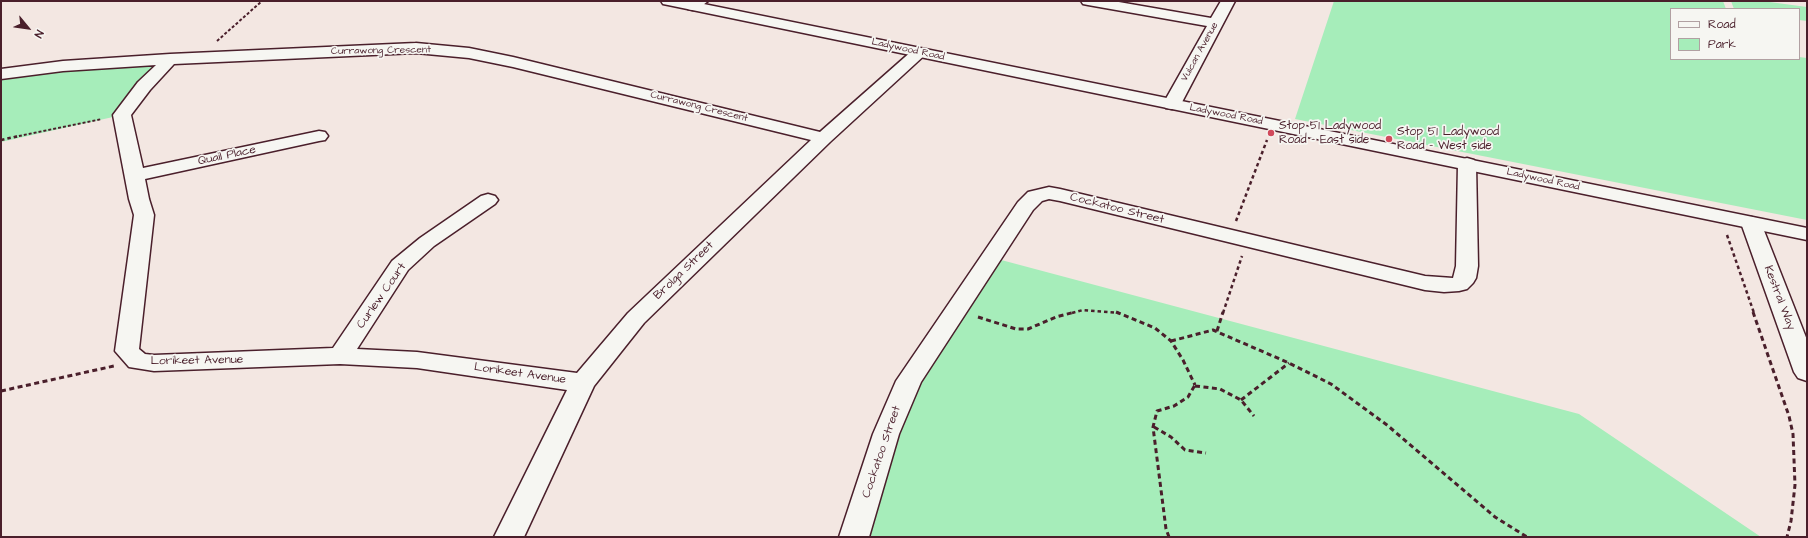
<!DOCTYPE html>
<html>
<head>
<meta charset="utf-8">
<style>
  body { margin:0 }
  #map { position:relative; width:1808px; height:538px; overflow:hidden; background:#f3e7e2; font-family:"Architects Daughter",sans-serif }
  canvas { display:block }
  .frame { position:absolute; inset:0; border:2px solid #4a1f2b; pointer-events:none }
  .legend { position:absolute; left:1670px; top:8px; width:130px; height:52px; box-sizing:border-box; background:#f6f6f2; border:1px solid #b1a0a2; margin:0; padding:5px 7px; list-style:none; font-size:12px; color:#4a1f2b }
  .legend li { display:flex; align-items:center; gap:8px; height:20px }
  .legend b { width:20px; border:1px solid #b1a0a2 }
  .north { position:absolute; left:8px; top:8px; width:40px; height:40px; -webkit-text-stroke:3px #f6f6f2; paint-order:stroke; rotate:119deg; font-size:11px; font-weight:700; line-height:16px; text-align:center; color:#4a1f2b }
  .north::after { content:''; display:block; margin:auto; width:14px; height:18px; background:#4a1f2b; clip-path:polygon(50% 0,100% 100%,50% 72%,0 100%) }
</style>
</head>
<body>
<div id="map">
<canvas width="1808" height="538"></canvas>
<div class="frame"></div>
<ul class="legend">
<li><b style="height:5px;background:#f6f6f2"></b>Road</li>
<li><b style="height:11px;background:#a6edba"></b>Park</li>
</ul>
<div class="north">N</div>
</div>
<script>
const g = document.querySelector('canvas').getContext('2d');
g.lineJoin = 'round';
function fillPath(path, color) { g.fillStyle = color; g.fill(path, 'evenodd'); }
const toPath = rows => new Path2D(rows.map(r => 'M' + r).join(''));
function stroke(path, color, width, dash) { g.strokeStyle = color; g.lineWidth = width; g.lineCap = dash ? 'butt' : 'round'; g.setLineDash(dash || []); g.stroke(path); }
function label(font, color, halo, rows, align = 'center') {
  g.font = font + ' "Architects Daughter",sans-serif'; g.lineWidth = 3.5; g.setLineDash([]); g.textBaseline = 'middle'; g.strokeStyle = halo; g.fillStyle = color; for (const [text, x, y, turn = 0] of rows) {
    g.save(); g.translate(x, y); g.rotate((+turn || 0) * Math.PI / 180); g.textAlign = isNaN(turn) ? turn : align; if (halo) g.strokeText(text, 0, 0); g.fillText(text, 0, 0); g.restore();
  }
}
fillPath(toPath([
  [1334,1,1723,1,1726,9,1671,9,1671,59,1799,59,1799,57,1807,58,1807,220,1295,119],
  [1731,1,1762,1,1807,7,1807,21,1799,20,1799,9,1734,9],
  [170,59,122,115,1,142,1,74],
  [990,257,1579,414,1761,537,854,537,886,434]
]), '#a6edba');
const street = toPath([
  [691,1,708,1,698,9,693,10,688,9,686,6,691,1],
  [1081,1,1113,1,1211,18,1221,1,1235,1,1181,104,1178,108,1172,109,1166,108,1163,104,1207,26,1088,5,1083,4,1081,1],
  [416,43,469,48,513,57,820,132,913,50,919,48,925,50,927,53,830,142,644,323,594,386,524,537,494,537,567,390,417,368,340,364,154,371,129,367,115,351,134,215,129,199,113,115,138,82,156,65,63,71,1,79,1,69,63,61,170,54,416,43],
  [416,53,469,58,513,67,811,140,628,313,577,373,417,352,357,349,408,270,434,246,495,204,498,200,495,196,488,194,481,196,420,238,392,261,333,348,154,355,145,354,139,349,154,215,149,199,145,179,319,141,325,140,328,136,325,132,319,131,143,168,131,115,150,90,174,64,416,53],
  [1467,158,1474,160,1476,164,1478,266,1476,278,1473,283,1467,289,1459,291,1444,292,1425,290,1060,201,1049,199,1042,201,1033,210,921,382,899,434,869,537,839,537,873,434,896,381,1018,202,1028,192,1049,187,1060,189,1425,276,1453,278,1456,266,1458,164,1460,160,1467,158],
  [1751,217,1758,219,1761,223,1807,340,1807,381,1798,378,1794,372,1741,223,1744,219,1751,217]
]);
const secondary = toPath([
  [661,1,689,1,1807,228,1807,240,668,5,663,4,661,1]
]);
stroke(street, '#4a1f2b', 3);
stroke(secondary, '#4a1f2b', 3);
stroke(toPath([
  [217,41,262,1],
  [14,137,102,119]
]), '#4a1f2b', 2, [3, 2]);
stroke(toPath([
  [1,140,19,136],
  [1236,221,1267,140],
  [1727,235,1754,313],
  [1072,313,1083,310,1119,313],
  [1223,313,1242,256]
]), '#4a1f2b', 2.5, [3.5, 3]);
stroke(toPath([
  [1116,312,1155,328,1171,341,1183,360,1195,385],
  [1753,312,1789,416,1793,434,1795,485,1791,521,1787,537],
  [978,317,1016,329,1028,329,1056,317,1075,312],
  [1217,331,1223,312],
  [1171,341,1213,330,1289,363,1331,384,1387,425,1495,517,1527,537],
  [1195,386,1220,389,1241,400,1254,416],
  [1,391,114,366],
  [1241,400,1289,363],
  [1154,427,1171,437,1185,450,1206,453],
  [1169,537,1166,529,1153,427,1157,411,1174,406,1188,397,1195,385]
]), '#4a1f2b', 3, [5, 3.5]);
fillPath(street, '#f6f6f2');
fillPath(secondary, '#f6f6f2');
for (const [x, y, r, color] of [
  [1271,133,4,"#d1495b"],
  [1389,139,4,"#d1495b"]
]) { const dot = new Path2D(); dot.arc(x, y, r, 0, 2 * Math.PI); g.fillStyle = color; g.fill(dot); stroke(dot, '#f6f6f2', 1.5); }
label('10px', '#4a1f2b', '#f6f6f2', [
  ["Ladywood Road",908,50,12],
  ["Currawong Crescent",381,51,-1],
  ["Vulcan Avenue",1200,52,-61],
  ["Currawong Crescent",699,107,14],
  ["Ladywood Road",1226,115,11],
  ["Ladywood Road",1543,180,12]
]);
label('12px', '#4a1f2b', '#f6f6f2', [
  ["Stop 51 Ladywood",1279,126],
  ["Road - East side",1279,140],
  ["Stop 51 Ladywood",1397,132],
  ["Road - West side",1397,146]
], 'left');
label('12px', '#4a1f2b', '#f6f6f2', [
  ["Quail Place",227,156,-12],
  ["Cockatoo Street",1117,209,14],
  ["Brolga Street",684,271,-44],
  ["Curlew Court",382,296,-55],
  ["Kestral Way",1779,298,69],
  ["Lorikeet Avenue",197,361,-1],
  ["Lorikeet Avenue",520,374,8],
  ["Cockatoo Street",882,452,-71]
]);
</script>
</body>
</html>
